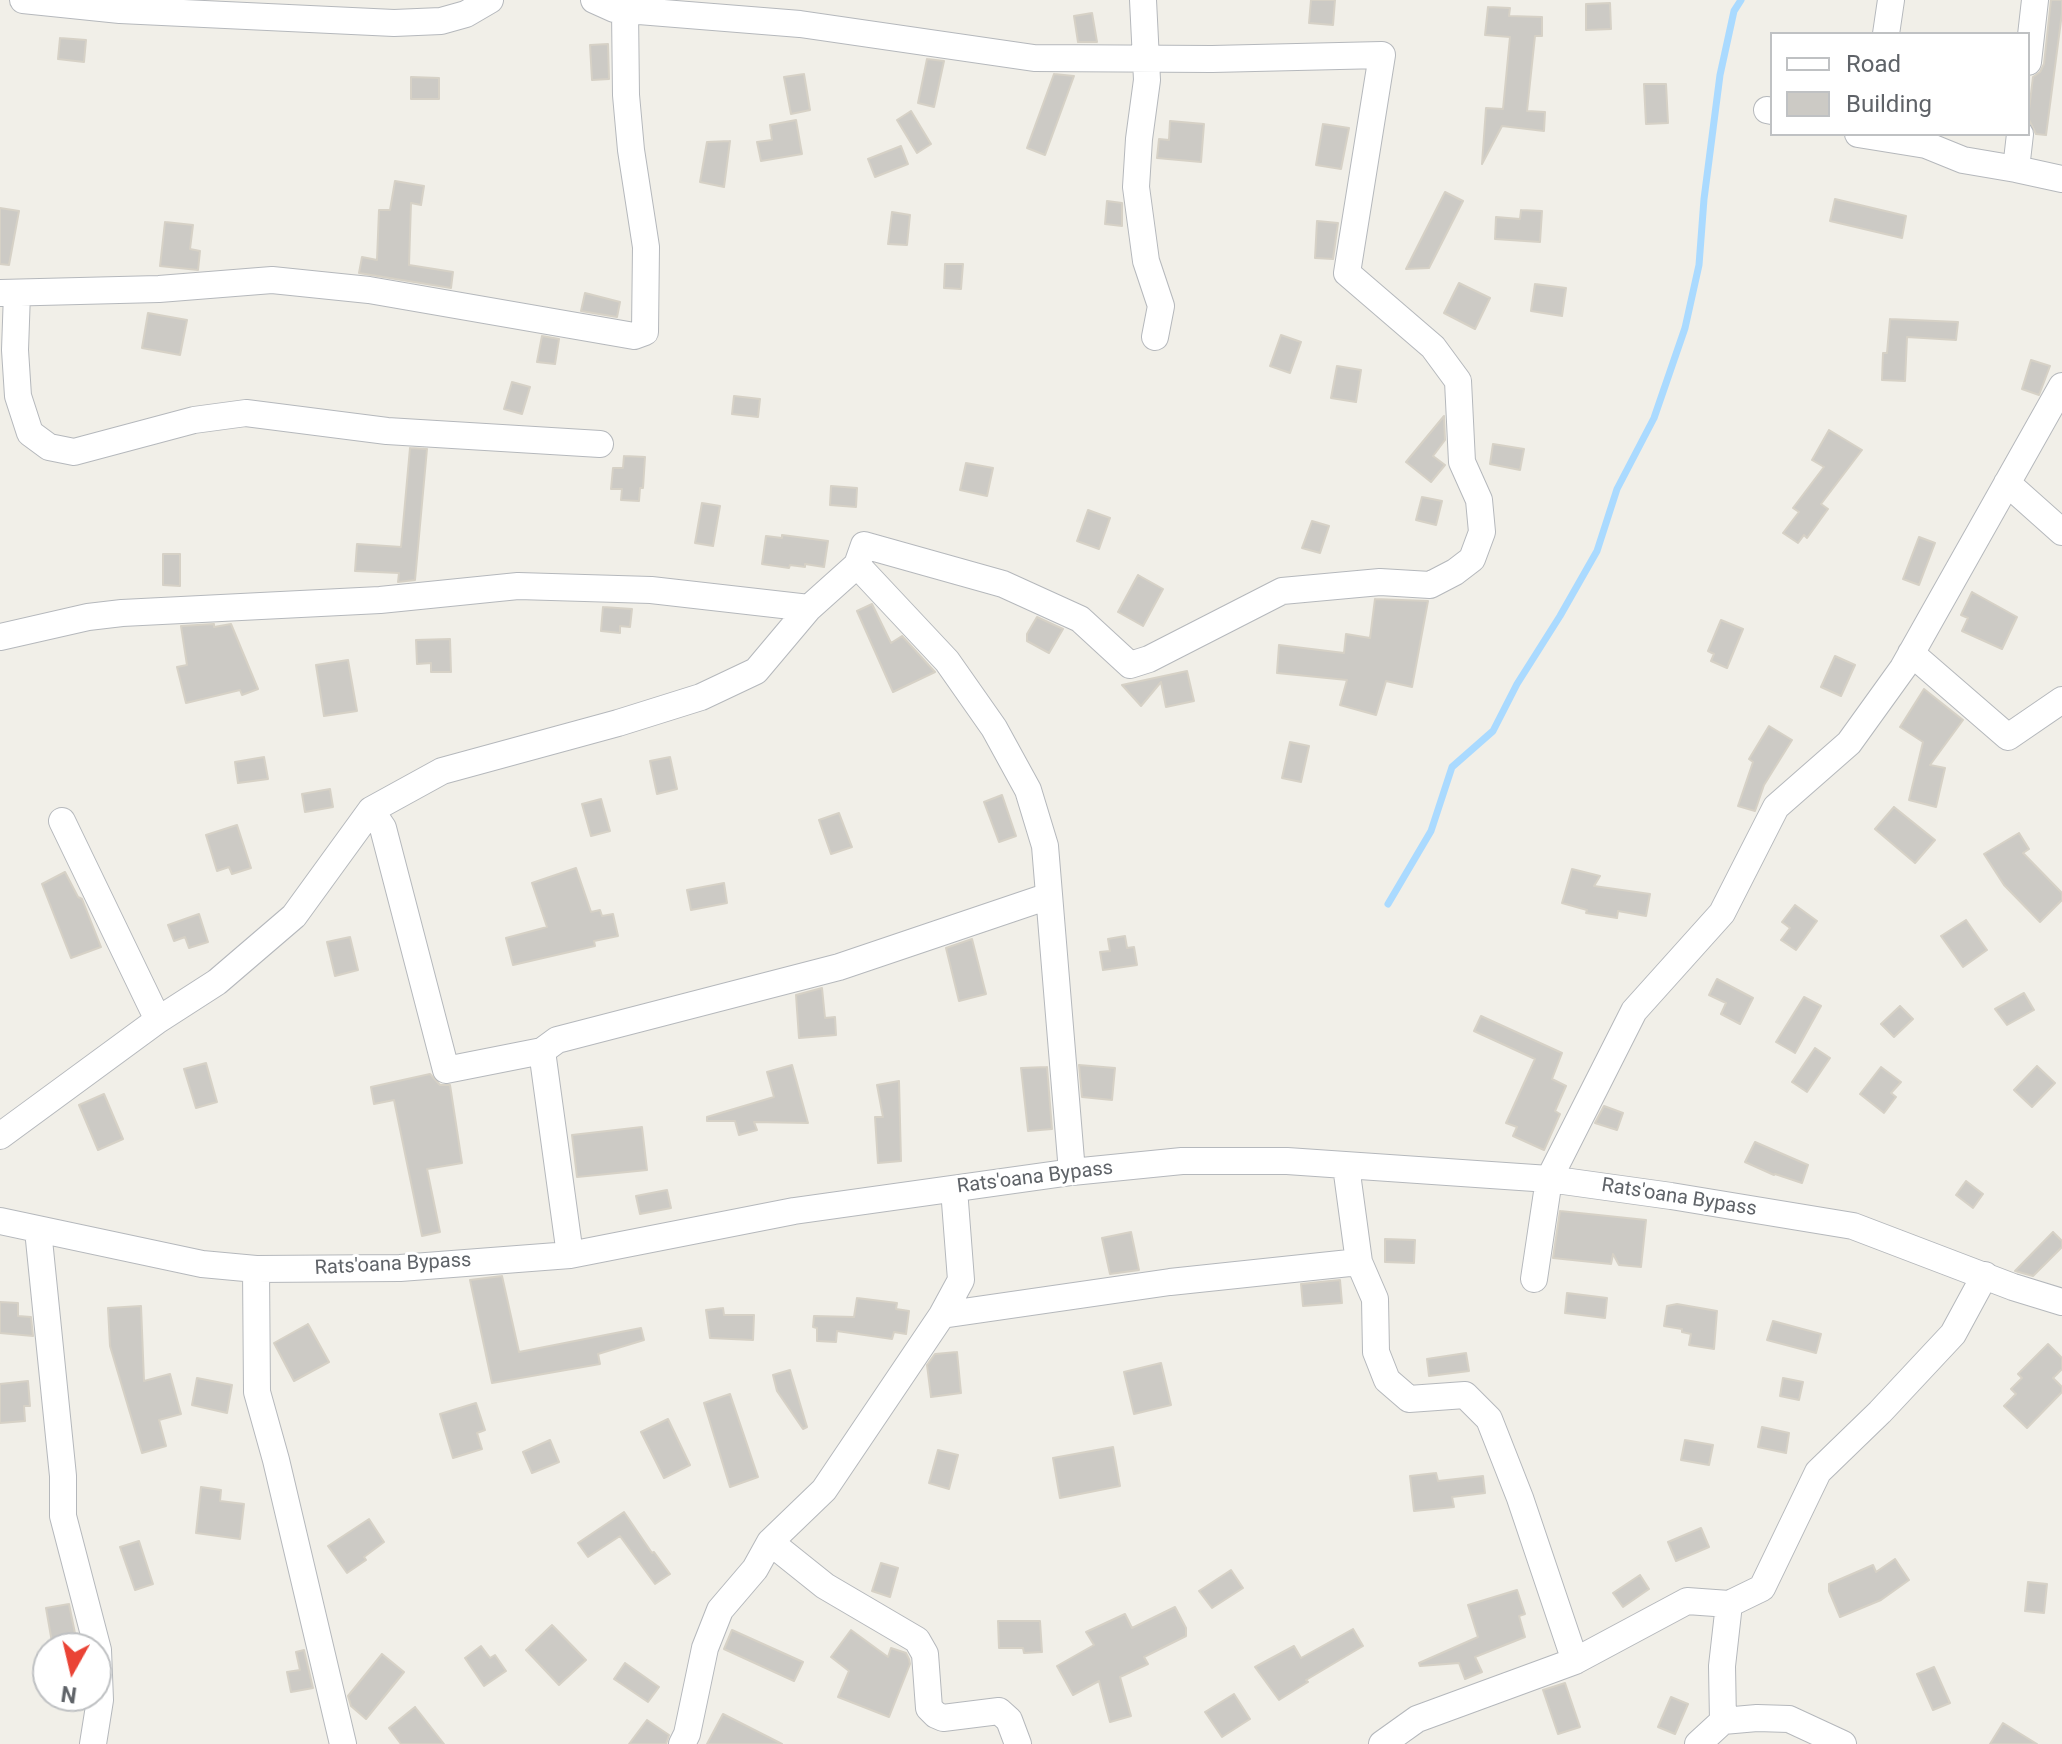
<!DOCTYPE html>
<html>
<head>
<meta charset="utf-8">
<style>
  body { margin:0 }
  #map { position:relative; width:2062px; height:1744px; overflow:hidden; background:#f1efe8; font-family:Roboto,sans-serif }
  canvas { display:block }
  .legend { position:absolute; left:1770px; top:32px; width:260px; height:104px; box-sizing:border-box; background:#fff; border:2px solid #bfc1c3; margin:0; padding:10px 14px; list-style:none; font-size:24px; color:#5f6368 }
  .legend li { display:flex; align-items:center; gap:16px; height:40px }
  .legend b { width:40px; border:2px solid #bfc1c3 }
  .north { position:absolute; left:32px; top:1632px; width:80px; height:80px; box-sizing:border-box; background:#fff; border:2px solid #bfc1c3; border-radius:50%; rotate:188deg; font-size:22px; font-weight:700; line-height:32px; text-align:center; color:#5f6368 }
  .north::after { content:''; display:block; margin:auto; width:28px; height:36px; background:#ea4335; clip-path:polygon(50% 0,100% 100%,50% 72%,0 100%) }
</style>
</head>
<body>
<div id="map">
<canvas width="2062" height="1744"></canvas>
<ul class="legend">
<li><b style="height:10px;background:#fff"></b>Road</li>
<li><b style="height:22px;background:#cccac5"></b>Building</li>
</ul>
<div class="north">N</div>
</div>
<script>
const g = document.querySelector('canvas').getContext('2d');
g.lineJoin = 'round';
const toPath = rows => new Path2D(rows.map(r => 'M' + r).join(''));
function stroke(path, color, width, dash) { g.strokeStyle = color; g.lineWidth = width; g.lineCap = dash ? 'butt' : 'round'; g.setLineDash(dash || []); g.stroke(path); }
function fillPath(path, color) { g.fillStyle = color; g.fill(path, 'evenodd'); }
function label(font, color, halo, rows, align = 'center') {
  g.font = font + ' Roboto,sans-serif'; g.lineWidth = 6; g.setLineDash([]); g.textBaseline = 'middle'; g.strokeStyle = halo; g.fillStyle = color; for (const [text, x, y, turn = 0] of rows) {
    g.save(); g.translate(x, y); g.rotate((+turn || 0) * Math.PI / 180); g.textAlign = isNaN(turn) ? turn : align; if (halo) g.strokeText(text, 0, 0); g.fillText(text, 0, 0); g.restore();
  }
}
stroke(toPath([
  [1388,904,1431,831,1452,767,1493,731,1517,684,1560,616,1597,551,1617,489,1654,418,1685,328,1699,265,1704,199,1720,75,1734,11,1741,0]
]), '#aadaff', 7);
const building = toPath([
  [1311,0,1335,0,1333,25,1309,23,1311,0],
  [2051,0,2062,0,2062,13,2046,135,2036,134,2028,118,2033,77,2040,72,2044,64,2051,0],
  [1610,3,1611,29,1586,30,1586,4,1610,3],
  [1488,7,1510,8,1509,16,1542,17,1542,36,1535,36,1527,111,1545,112,1544,131,1502,126,1482,164,1486,108,1503,109,1510,37,1485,35,1488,7],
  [1092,13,1097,42,1078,42,1074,16,1092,13],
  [60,38,86,40,84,62,58,59,60,38],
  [608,44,609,79,592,80,590,45,608,44],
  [927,59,944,61,934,107,918,103,927,59],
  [804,74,810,110,791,114,784,77,804,74],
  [1054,74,1074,76,1045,155,1027,148,1054,74],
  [411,77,439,78,439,99,411,99,411,77],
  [1644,84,1666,84,1668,123,1646,124,1644,84],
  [911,111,931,144,917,153,897,120,911,111],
  [796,120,802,154,761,161,757,142,772,140,770,125,796,120],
  [1170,121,1204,124,1201,162,1157,158,1159,139,1169,140,1170,121],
  [1323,124,1349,128,1341,169,1316,165,1323,124],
  [730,141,724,187,700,182,707,142,730,141],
  [901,146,908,164,875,177,868,159,901,146],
  [395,181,424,186,421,205,411,203,409,265,453,272,451,288,359,273,362,257,377,260,379,210,390,210,395,181],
  [1445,192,1463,201,1429,268,1406,269,1445,192],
  [1835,199,1906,216,1902,238,1830,221,1835,199],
  [1107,201,1122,203,1122,226,1105,224,1107,201],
  [0,208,19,211,9,265,0,264,0,208],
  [1521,210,1542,211,1540,242,1495,239,1496,217,1520,219,1521,210],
  [892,212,910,215,907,245,888,244,892,212],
  [1317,221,1338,223,1333,259,1315,258,1317,221],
  [165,222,193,225,190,249,200,251,198,270,160,266,165,222],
  [945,264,963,264,961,289,944,288,945,264],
  [1459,283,1490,298,1475,329,1444,313,1459,283],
  [1535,284,1566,288,1562,316,1531,311,1535,284],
  [585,293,620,302,617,317,581,311,585,293],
  [148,313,187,320,180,355,142,348,148,313],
  [1890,319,1958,322,1956,340,1907,337,1905,381,1882,380,1883,353,1887,353,1890,319],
  [1281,335,1301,342,1290,373,1270,366,1281,335],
  [542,336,559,339,555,364,537,362,542,336],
  [2031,360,2050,366,2039,395,2022,389,2031,360],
  [1337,366,1361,370,1356,402,1331,398,1337,366],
  [512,382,530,387,522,414,504,409,512,382],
  [734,396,760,399,758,417,732,414,734,396],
  [1444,416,1445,440,1433,456,1445,465,1431,482,1406,462,1444,416],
  [1829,430,1862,450,1821,504,1828,509,1807,538,1804,535,1798,543,1783,533,1799,512,1793,508,1824,467,1812,460,1829,430],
  [1493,444,1524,449,1520,470,1490,464,1493,444],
  [410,448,427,449,415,580,398,582,399,573,355,571,357,544,401,547,410,448],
  [624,456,645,457,643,488,640,488,639,501,621,500,622,489,611,489,613,468,623,468,624,456],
  [966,463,993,468,987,496,960,490,966,463],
  [831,486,857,488,856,507,830,505,831,486],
  [1422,497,1442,501,1436,525,1416,520,1422,497],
  [702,503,720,506,713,546,695,543,702,503],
  [1088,510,1110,518,1099,549,1077,541,1088,510],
  [1312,521,1329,526,1320,553,1302,548,1312,521],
  [782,535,828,541,824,567,805,564,805,567,790,565,789,568,762,564,766,536,782,538,782,535],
  [1919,537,1935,543,1919,585,1903,579,1919,537],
  [163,554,180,554,180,586,163,585,163,554],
  [1138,575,1163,589,1143,626,1118,612,1138,575],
  [1972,592,2017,617,2002,649,1962,631,1968,618,1961,615,1972,592],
  [1375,599,1428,601,1412,687,1386,681,1376,715,1340,705,1347,680,1277,673,1279,645,1344,653,1346,634,1370,638,1375,599],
  [872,604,891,643,902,636,935,672,893,692,857,611,872,604],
  [603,607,632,609,630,627,620,626,620,633,601,631,603,607],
  [1037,617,1063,629,1049,653,1027,641,1027,634,1037,617],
  [1721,620,1743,629,1727,668,1711,661,1714,654,1708,651,1721,620],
  [214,624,214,627,231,624,258,689,242,695,240,690,186,703,177,667,187,665,181,626,214,624],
  [450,639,451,672,431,672,431,663,417,664,416,640,450,639],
  [1835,656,1855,665,1841,696,1821,687,1835,656],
  [348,660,357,711,324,716,316,665,348,660],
  [1187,671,1194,701,1166,707,1161,682,1141,706,1122,685,1187,671],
  [1924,689,1963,720,1930,765,1945,768,1936,807,1909,800,1923,742,1900,727,1924,689],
  [1769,726,1792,740,1764,785,1755,811,1738,806,1753,762,1749,759,1769,726],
  [1290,742,1309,746,1301,782,1282,778,1290,742],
  [264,757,268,779,238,783,235,762,264,757],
  [670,757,677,789,657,794,650,761,670,757],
  [330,789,333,807,305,812,302,794,330,789],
  [1002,795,1016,836,999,842,984,802,1002,795],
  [601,799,610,831,591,836,582,804,601,799],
  [1894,807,1935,840,1915,863,1875,829,1894,807],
  [839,813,852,847,831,854,819,820,839,813],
  [237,825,251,868,232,874,229,867,217,871,206,835,237,825],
  [2019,833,2029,849,2023,853,2062,893,2062,900,2040,922,2004,885,1984,854,2019,833],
  [576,868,591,912,600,910,602,916,613,914,618,936,594,941,595,946,513,965,506,938,547,927,532,883,576,868],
  [1572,869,1600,876,1594,886,1650,894,1646,916,1618,911,1617,918,1586,913,1587,910,1562,903,1572,869],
  [65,872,78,897,82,899,101,947,71,958,42,884,65,872],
  [724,883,727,903,691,910,687,890,724,883],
  [1795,905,1817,921,1796,950,1781,940,1790,928,1782,922,1795,905],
  [199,914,208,942,189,948,185,937,174,941,168,925,199,914],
  [1966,920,1987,950,1963,967,1941,936,1966,920],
  [1125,936,1127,948,1134,947,1137,965,1103,970,1100,952,1110,951,1108,939,1125,936],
  [350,937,358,970,335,976,327,942,350,937],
  [972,939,986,994,959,1001,946,948,972,939],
  [1717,979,1753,998,1740,1024,1721,1014,1726,1003,1709,995,1717,979],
  [822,988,825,1018,835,1017,836,1035,799,1038,796,995,822,988],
  [2024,993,2034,1010,2007,1025,1995,1009,2024,993],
  [1804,997,1821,1006,1795,1053,1776,1042,1804,997],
  [1900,1006,1913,1019,1894,1037,1881,1024,1900,1006],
  [1481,1016,1562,1053,1552,1079,1566,1086,1555,1111,1560,1114,1544,1150,1513,1136,1517,1127,1506,1123,1535,1059,1474,1031,1481,1016],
  [1815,1048,1830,1058,1807,1092,1792,1082,1815,1048],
  [206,1063,217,1102,196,1108,184,1069,206,1063],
  [792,1065,808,1123,754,1122,757,1130,739,1135,735,1121,707,1121,707,1117,774,1097,767,1072,792,1065],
  [1079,1065,1115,1068,1112,1100,1082,1097,1079,1065],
  [2037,1066,2055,1083,2032,1107,2014,1090,2037,1066],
  [1047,1067,1052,1129,1028,1131,1021,1068,1047,1067],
  [1881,1067,1901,1082,1891,1093,1896,1097,1884,1113,1860,1094,1881,1067],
  [430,1074,440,1085,450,1085,462,1163,427,1169,440,1232,422,1236,394,1100,374,1104,371,1087,430,1074],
  [899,1081,901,1161,878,1163,875,1117,883,1117,877,1085,899,1081],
  [104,1094,123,1139,98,1150,79,1105,104,1094],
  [1604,1106,1623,1113,1617,1130,1595,1123,1604,1106],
  [642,1127,647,1170,577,1177,572,1135,642,1127],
  [1755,1142,1808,1165,1802,1183,1775,1174,1774,1175,1745,1162,1755,1142],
  [1966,1181,1983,1194,1973,1208,1956,1195,1966,1181],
  [667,1190,671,1208,640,1214,636,1196,667,1190],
  [1560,1211,1646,1220,1641,1267,1619,1265,1613,1254,1611,1264,1553,1258,1560,1211],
  [1131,1232,1139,1270,1110,1274,1102,1238,1131,1232],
  [2053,1232,2062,1241,2062,1247,2033,1276,2015,1271,2053,1232],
  [1385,1239,1415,1240,1414,1263,1385,1262,1385,1239],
  [502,1276,519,1352,641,1328,644,1340,598,1354,600,1364,492,1383,470,1280,502,1276],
  [1340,1280,1342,1303,1303,1306,1301,1284,1340,1280],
  [1567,1293,1607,1298,1605,1318,1565,1313,1567,1293],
  [857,1298,897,1303,896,1309,909,1311,906,1334,894,1332,892,1339,837,1331,836,1342,817,1341,817,1328,813,1327,814,1316,854,1317,857,1298],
  [0,1302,18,1303,18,1316,31,1317,33,1336,0,1333,0,1302],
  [1677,1304,1717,1311,1714,1349,1689,1345,1691,1334,1682,1332,1682,1329,1664,1326,1667,1306,1677,1304],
  [141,1306,144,1381,170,1374,181,1414,159,1420,166,1446,142,1453,110,1346,108,1308,141,1306],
  [723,1308,724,1315,754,1315,753,1340,710,1338,706,1310,723,1308],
  [1773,1321,1821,1334,1816,1353,1767,1340,1773,1321],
  [308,1324,329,1362,294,1381,274,1343,308,1324],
  [2048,1344,2062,1358,2062,1369,2053,1378,2062,1387,2062,1392,2027,1428,2004,1406,2016,1394,2011,1389,2022,1378,2018,1374,2048,1344],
  [957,1352,961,1393,931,1397,927,1365,935,1354,957,1352],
  [1466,1353,1469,1371,1429,1376,1427,1359,1466,1353],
  [1161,1363,1171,1405,1134,1414,1124,1372,1161,1363],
  [790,1370,807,1427,803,1429,777,1391,773,1375,790,1370],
  [197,1378,232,1385,227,1413,192,1405,197,1378],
  [1783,1378,1803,1382,1799,1400,1780,1396,1783,1378],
  [28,1381,30,1406,24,1406,25,1421,0,1423,0,1384,28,1381],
  [730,1394,758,1477,730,1487,704,1403,730,1394],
  [476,1403,485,1430,477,1433,482,1449,453,1458,440,1414,476,1403],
  [668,1419,690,1465,664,1478,641,1432,668,1419],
  [1762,1427,1789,1433,1786,1453,1758,1447,1762,1427],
  [550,1440,559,1462,532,1473,523,1452,550,1440],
  [1685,1440,1713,1445,1709,1465,1681,1460,1685,1440],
  [1113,1447,1120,1486,1060,1498,1053,1458,1113,1447],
  [938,1450,958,1455,949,1489,929,1483,938,1450],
  [1436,1473,1438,1481,1483,1476,1485,1493,1452,1497,1454,1507,1414,1511,1410,1476,1436,1473],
  [201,1487,221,1490,220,1501,244,1504,240,1539,196,1533,201,1487],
  [624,1512,652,1553,654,1552,670,1574,655,1584,620,1536,588,1557,578,1543,624,1512],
  [369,1519,384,1542,364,1557,366,1560,347,1573,328,1546,369,1519],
  [1701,1528,1709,1547,1676,1561,1668,1542,1701,1528],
  [139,1541,153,1584,135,1590,120,1547,139,1541],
  [1895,1559,1909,1580,1881,1600,1840,1617,1829,1591,1829,1584,1873,1565,1876,1572,1895,1559],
  [881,1563,898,1568,890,1597,872,1591,881,1563],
  [1231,1570,1243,1588,1212,1608,1199,1591,1231,1570],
  [1640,1575,1649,1589,1623,1607,1613,1593,1640,1575],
  [2028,1582,2047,1584,2044,1613,2025,1611,2028,1582],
  [1517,1590,1525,1614,1519,1616,1525,1637,1475,1657,1482,1672,1465,1679,1459,1663,1420,1666,1419,1663,1478,1637,1468,1605,1517,1590],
  [69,1604,78,1648,53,1648,46,1608,69,1604],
  [1175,1607,1186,1628,1186,1636,1144,1657,1148,1664,1120,1677,1131,1716,1110,1722,1099,1681,1073,1695,1057,1666,1094,1645,1086,1632,1125,1614,1132,1628,1175,1607],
  [998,1621,1040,1621,1042,1652,1024,1653,1023,1648,999,1648,998,1621],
  [552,1625,586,1660,559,1685,526,1650,552,1625],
  [1353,1629,1363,1646,1306,1680,1308,1682,1279,1700,1255,1667,1294,1646,1301,1658,1353,1629],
  [732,1630,803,1662,794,1681,724,1649,732,1630],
  [851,1630,888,1657,891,1648,906,1653,909,1659,910,1664,889,1717,838,1697,849,1671,831,1657,851,1630],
  [481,1646,490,1658,495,1655,506,1671,484,1686,465,1658,481,1646],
  [304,1650,313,1688,291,1692,287,1672,300,1670,296,1652,304,1650],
  [382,1654,404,1672,366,1719,351,1706,348,1696,382,1654],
  [625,1663,659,1687,648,1702,614,1679,625,1663],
  [1934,1667,1950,1703,1933,1710,1917,1674,1934,1667],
  [1565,1683,1580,1727,1558,1734,1543,1690,1565,1683],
  [1234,1694,1250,1719,1222,1737,1205,1712,1234,1694],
  [1671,1697,1688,1704,1675,1734,1658,1727,1671,1697],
  [415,1707,444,1744,401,1744,389,1728,415,1707],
  [723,1714,782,1744,707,1744,723,1714],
  [647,1720,669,1735,666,1744,629,1744,647,1720],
  [2003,1723,2037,1744,1990,1744,2003,1723]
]);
fillPath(building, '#cccac5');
stroke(building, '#d6d1c6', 2);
const minor = toPath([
  [23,0,120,10,394,23,441,21,466,14,490,0],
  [594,0,614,9,800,24,1034,58,1212,59,1382,55,1347,273,1433,347,1458,381,1462,462,1479,500,1482,532,1472,559,1455,572,1430,585,1380,582,1282,591,1149,659,1130,665,1080,619,1003,584,864,545,857,565],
  [1143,0,1147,80,1139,139,1136,187,1146,261,1161,306,1155,337],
  [1886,34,1891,0],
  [2028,62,2035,0],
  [1767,110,1772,111],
  [1858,134,1926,145,1963,160,2016,169],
  [2020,134,2016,169,2062,179],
  [0,293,159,289,272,280,369,290,634,336,645,332,646,247,631,150,626,95,625,10],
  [17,293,15,350,18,396,30,433,49,447,74,452,194,420,246,413,387,431,600,444],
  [2007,483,2062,532],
  [0,637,88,617,122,613,380,600,518,586,651,590,809,608,857,565,947,661,994,728,1028,790,1045,846,1072,1172],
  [1911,653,2008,737,2062,700],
  [371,810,383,828,446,1070,542,1051,570,1255],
  [62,821,158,1020],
  [542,1051,557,1040,839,967,1049,896],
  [0,1136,158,1020,217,982,294,916,371,810,442,771,618,723,701,697,756,671,809,608],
  [1346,1166,1359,1262,1375,1299,1376,1352,1387,1380,1409,1399,1465,1395,1489,1419,1520,1498,1575,1661],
  [0,1221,202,1264,256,1269,400,1268,570,1255,794,1211,1072,1172,1182,1161,1287,1161,1549,1179,1671,1196,1853,1226,2013,1287,2062,1302],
  [38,1230,63,1476,63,1516,98,1650,100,1700,93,1744],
  [256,1269,257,1392,276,1460,343,1744],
  [1534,1279,1549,1179,1634,1011,1722,913,1776,807,1849,743,1903,668,2062,386],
  [942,1315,1170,1282,1359,1262],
  [770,1542,825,1586,917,1640,925,1654,929,1708,936,1715,943,1718,999,1711,1009,1720,1018,1744],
  [1723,1721,1757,1718,1789,1719,1843,1744],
  [682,1744,687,1734,705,1648,720,1610,755,1569,770,1542,824,1490,942,1315,961,1280,954,1189],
  [1382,1744,1417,1719,1575,1661,1687,1601,1729,1604],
  [1698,1744,1723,1721,1722,1666,1729,1604,1762,1588,1818,1472,1880,1412,1953,1334,1985,1275]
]);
stroke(minor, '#b5b8bc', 28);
stroke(minor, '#fff', 26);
label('20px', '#5f6368', '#fff', [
  ["Rats'oana Bypass",1035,1178,-7],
  ["Rats'oana Bypass",1679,1198,9],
  ["Rats'oana Bypass",393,1265,-3]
]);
</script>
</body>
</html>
